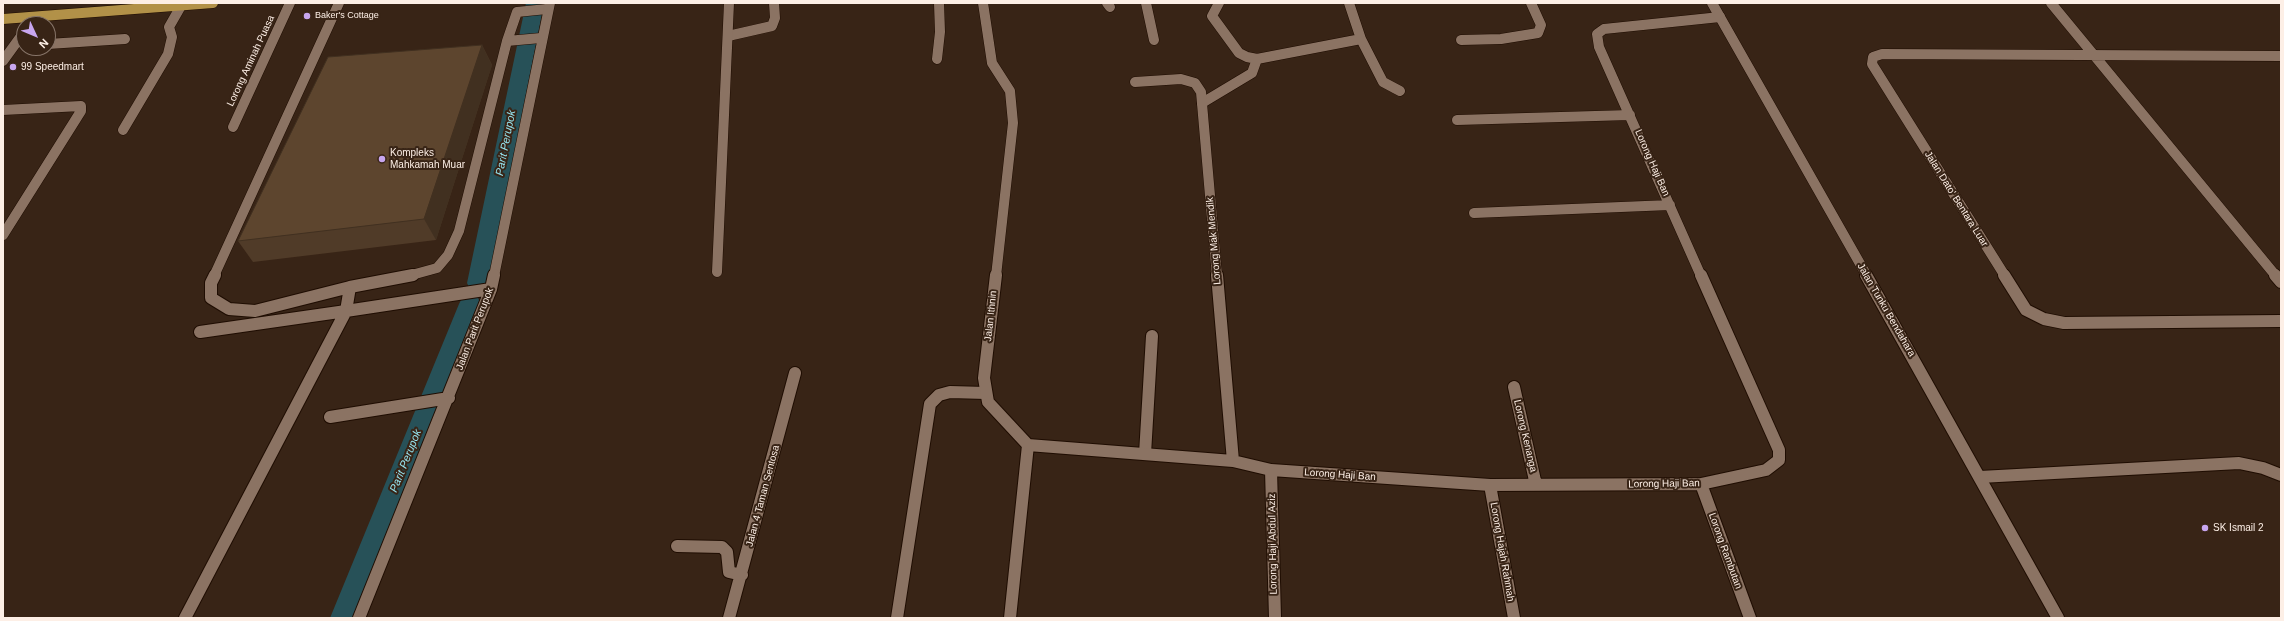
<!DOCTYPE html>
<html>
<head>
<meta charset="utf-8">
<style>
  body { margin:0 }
  #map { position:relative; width:2284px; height:621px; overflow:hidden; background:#382416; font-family:Arial,sans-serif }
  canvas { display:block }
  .frame { position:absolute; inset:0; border:4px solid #fdefe6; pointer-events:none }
  .north { position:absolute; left:16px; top:16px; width:40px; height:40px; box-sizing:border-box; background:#382416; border:1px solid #877569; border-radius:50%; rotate:134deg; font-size:11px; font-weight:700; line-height:16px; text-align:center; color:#fdefe6 }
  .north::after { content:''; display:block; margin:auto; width:14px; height:18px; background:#c8a6ef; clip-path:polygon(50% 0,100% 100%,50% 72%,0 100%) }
</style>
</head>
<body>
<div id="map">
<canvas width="2284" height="621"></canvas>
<div class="frame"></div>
<div class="north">N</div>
</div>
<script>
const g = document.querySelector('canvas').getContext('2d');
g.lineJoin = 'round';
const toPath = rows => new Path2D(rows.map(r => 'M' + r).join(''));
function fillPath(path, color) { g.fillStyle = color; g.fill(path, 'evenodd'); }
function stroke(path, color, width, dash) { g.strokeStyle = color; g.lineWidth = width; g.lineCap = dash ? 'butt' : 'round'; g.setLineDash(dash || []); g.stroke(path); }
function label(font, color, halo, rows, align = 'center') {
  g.font = font + ' Arial,sans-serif'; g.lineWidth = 4; g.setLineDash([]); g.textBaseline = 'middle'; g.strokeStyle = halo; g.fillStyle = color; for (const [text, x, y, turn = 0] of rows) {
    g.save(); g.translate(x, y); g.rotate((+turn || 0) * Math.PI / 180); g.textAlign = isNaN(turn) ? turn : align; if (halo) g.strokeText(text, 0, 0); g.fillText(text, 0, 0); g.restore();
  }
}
fillPath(toPath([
  [526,3,544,3,489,283,486,289,478,291,470,289,467,283,526,3],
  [470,296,478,298,481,304,356,618,330,618,459,304,462,298,470,296]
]), '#275158');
const serviceFar1 = toPath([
  [1107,3,1110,7],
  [1219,3,1212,16,1239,53,1247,57,1257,59,1361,39],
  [1349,3,1361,39,1383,82,1400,91],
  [728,36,772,26,775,18,774,3],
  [507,41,541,38],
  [1202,103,1252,73,1257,59],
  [3,110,81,106,81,111,3,235],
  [123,130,168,54,172,37,169,27,181,6],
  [214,276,339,3],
  [408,276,437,268,448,255,459,231,507,41,517,12,547,9]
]);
const service = toPath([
  [215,275,211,283,211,298,229,309,255,311,350,287,346,311],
  [350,287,413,275],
  [1145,454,1152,336],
  [1980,477,2239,463,2263,468,2281,475],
  [897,618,930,404,939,395,950,392,986,393]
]);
const minorFar1 = toPath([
  [983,3,992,63,1010,91,1013,123,996,276],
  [1146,3,1154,40],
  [2051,3,2276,276],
  [1461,40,1501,39,1538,33,1541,25,1531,3],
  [48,44,125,39],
  [937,59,940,32,939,3],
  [3,61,24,32],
  [1135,82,1181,79,1195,83,1201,92,1217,276],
  [1457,120,1630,115],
  [233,127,290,3],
  [1474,213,1670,205],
  [717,272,729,3],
  [494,276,550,3],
  [1701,276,1599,47,1597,34,1604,29,1720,17],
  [2005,276,1872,64,1873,57,1882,54,2281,56]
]);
const minor = toPath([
  [996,275,984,378,988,402,1028,445,1010,618],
  [1217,275,1233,461],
  [2004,275,2026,310,2044,319,2064,323,2281,321],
  [2275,275,2281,282],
  [200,332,346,311],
  [1514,387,1536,485],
  [330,417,449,398],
  [1028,445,1233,461,1271,470,1490,485,1701,484,1766,470,1779,460,1779,450,1701,275],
  [1271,470,1275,618],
  [1701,484,1750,618],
  [1490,485,1514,618],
  [677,546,722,547,727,552,729,572,742,575],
  [185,618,346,311,491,289],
  [359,618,491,289,494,275],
  [729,618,795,373]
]);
const tertiaryFar1 = toPath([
  [1712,3,1867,276]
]);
const tertiary = toPath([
  [1866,275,2058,618]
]);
const primary = toPath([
  [3,19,213,3]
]);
stroke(serviceFar1, '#1f0d02', 11);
stroke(service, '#1f0d02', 14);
stroke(minorFar1, '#1f0d02', 11);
stroke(minor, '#1f0d02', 14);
stroke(tertiaryFar1, '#1f0d02', 11);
stroke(tertiary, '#1f0d02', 14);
stroke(primary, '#1f0d02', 11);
stroke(serviceFar1, '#8b7363', 10);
stroke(service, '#8b7363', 12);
stroke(minorFar1, '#8b7363', 10);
stroke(minor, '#8b7363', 12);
stroke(tertiaryFar1, '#8b7363', 10);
stroke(tertiary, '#8b7363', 12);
stroke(primary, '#b29148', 10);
fillPath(toPath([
  [482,45,492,65,436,240,253,262,238,241]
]), '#503b28');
fillPath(toPath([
  [482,45,492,65,436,240,424,219]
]), '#413020');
const building = toPath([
  [482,45,424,219,238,241,328,57,482,45]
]);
fillPath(building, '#5d452e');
stroke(building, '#413020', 1);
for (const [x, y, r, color] of [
  [307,16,4,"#c8a6ef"],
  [13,67,4,"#c8a6ef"],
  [382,159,4,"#c8a6ef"],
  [2205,528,4,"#c8a6ef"]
]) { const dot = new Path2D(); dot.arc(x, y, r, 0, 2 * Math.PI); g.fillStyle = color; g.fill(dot); stroke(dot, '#382416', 1.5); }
label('9px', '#fdefe6', '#382416', [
  ["Baker's Cottage",315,16]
], 'left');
label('10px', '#fdefe6', '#382416', [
  ["Lorong Aminah Puasa",251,61,-65],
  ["Lorong Haji Ban",1652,163,66],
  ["Jalan Dato' Bentara Luar",1956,199,58],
  ["Lorong Mak Mendik",1214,241,-95],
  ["Jalan Tunku Bendahara",1886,310,60],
  ["Jalan Ithnin",991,316,-84],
  ["Jalan Parit Perupok",475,329,-69],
  ["Lorong Kenanga",1525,436,77],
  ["Lorong Haji Ban",1340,475,4],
  ["Lorong Haji Ban",1664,484,-1],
  ["Jalan 4 Taman Sentosa",763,496,-75],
  ["Lorong Haji Abdul Aziz",1273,544,-91],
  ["Lorong Rambutan",1725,551,70],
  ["Lorong Hajah Rahmah",1502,552,80]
]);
label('10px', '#fdefe6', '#382416', [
  ["99 Speedmart",21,67],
  ["Kompleks",390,153],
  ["Mahkamah Muar",390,165],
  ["SK Ismail 2",2213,528]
], 'left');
label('italic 11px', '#96e5f1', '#382416', [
  ["Parit Perupok",506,143,-79],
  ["Parit Perupok",406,461,-68]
]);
</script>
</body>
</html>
